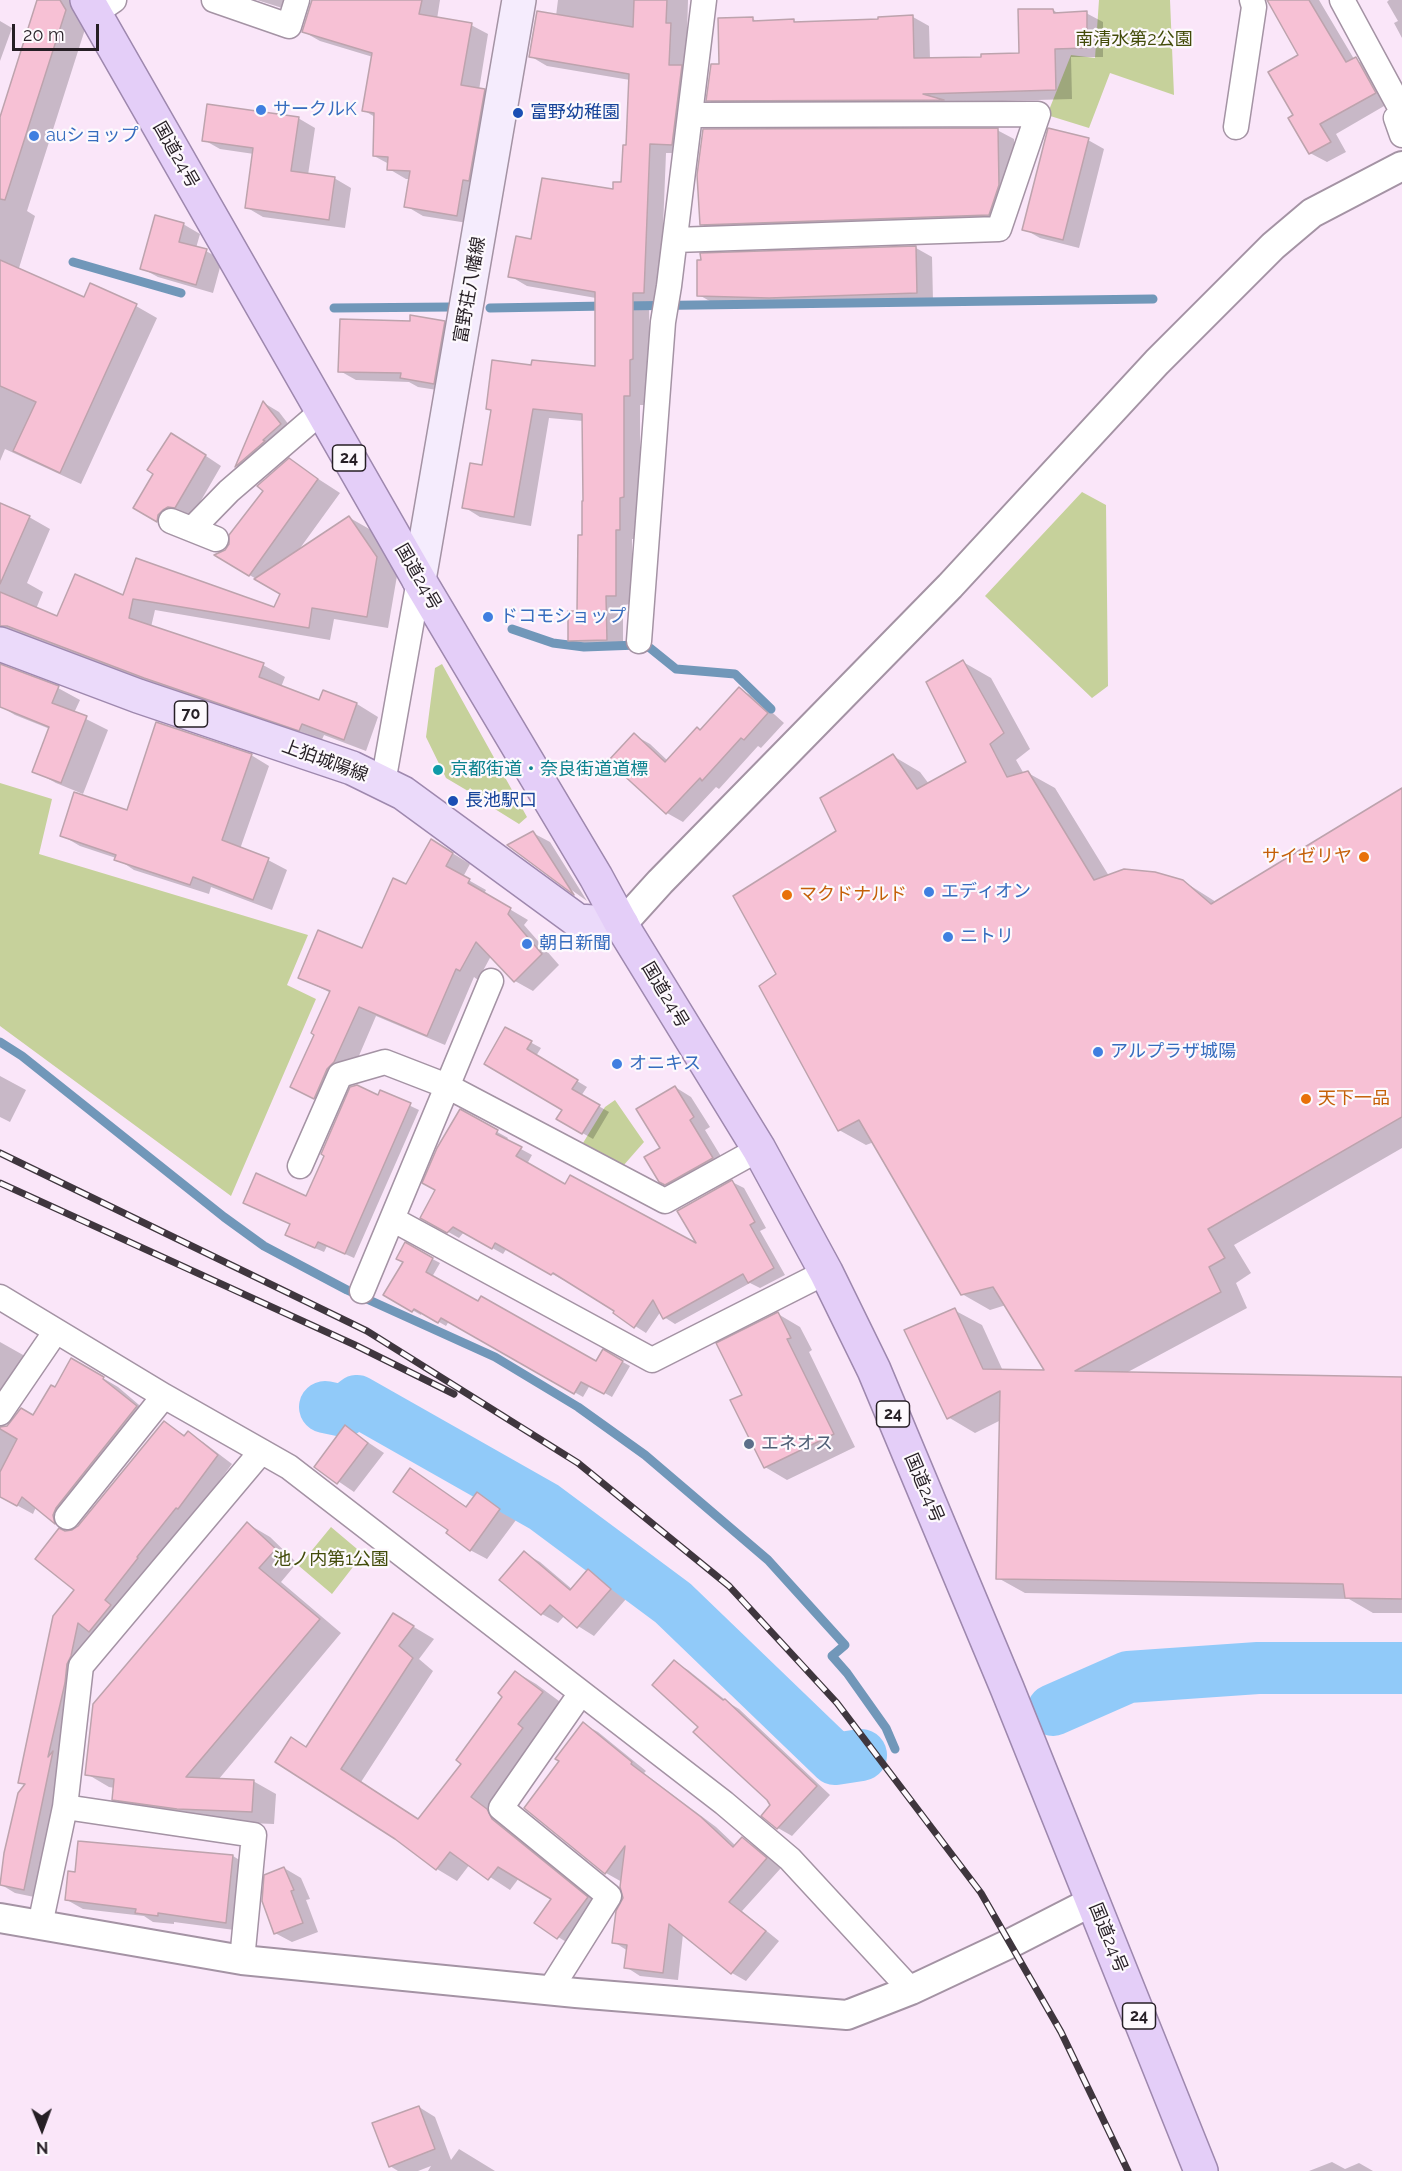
<!DOCTYPE html>
<html>
<head>
<meta charset="utf-8">
<style>
  body { margin:0 }
  #map { position:relative; width:1402px; height:2171px; overflow:hidden; background:#fae6f9; font-family:Raleway,sans-serif }
  canvas { display:block }
  .north { position:absolute; left:12px; top:2099px; width:60px; height:60px; -webkit-text-stroke:4px #fdf9fd; paint-order:stroke; rotate:179deg; font-size:16px; font-weight:700; line-height:24px; text-align:center; color:#261f25 }
  .north::after { content:''; display:block; margin:auto; width:21px; height:27px; background:#261f25; clip-path:polygon(50% 0,100% 100%,50% 72%,0 100%) }
  .scale { position:absolute; left:12px; top:24px; width:87px; height:27px; box-sizing:border-box; border:3px solid #261f25; border-top:0; padding-left:8px; font-size:18px; line-height:21px; white-space:nowrap; color:#261f25; -webkit-text-stroke:4px #fdf9fd; paint-order:stroke }
</style>
</head>
<body>
<div id="map">
<canvas width="1402" height="2171"></canvas>
<div class="north">N</div>
<div class="scale">20 m</div>
</div>
<script>
const g = document.querySelector('canvas').getContext('2d');
g.lineJoin = 'round';
function fillPath(path, color) { g.fillStyle = color; g.fill(path, 'evenodd'); }
const toPath = rows => new Path2D(rows.map(r => 'M' + r).join(''));
function stroke(path, color, width, dash) { g.strokeStyle = color; g.lineWidth = width; g.lineCap = dash ? 'butt' : 'round'; g.setLineDash(dash || []); g.stroke(path); }
function label(font, color, halo, rows, align = 'center') {
  g.font = font + ' Raleway,"Noto Sans JP",sans-serif'; g.lineWidth = 4.5; g.setLineDash([]); g.textBaseline = 'middle'; g.strokeStyle = halo; g.fillStyle = color; for (const [text, x, y, turn = 0] of rows) {
    g.save(); g.translate(x, y); g.rotate((+turn || 0) * Math.PI / 180); g.textAlign = isNaN(turn) ? turn : align; if (halo) g.strokeText(text, 0, 0); g.fillText(text, 0, 0); g.restore();
  }
}
fillPath(toPath([
  [1099,0,1170,0,1174,95,1110,73,1089,128,1047,115,1071,55,1095,58],
  [1082,492,1106,505,1108,686,1092,698,985,596],
  [442,664,527,817,519,824,474,796,476,793,470,788,468,791,446,778,426,737,435,668],
  [0,783,52,799,39,854,308,935,287,985,316,999,231,1196,0,1026],
  [615,1100,644,1142,623,1166,583,1143,605,1107],
  [331,1527,363,1554,332,1594,299,1566]
]), '#c6d19b');
const water = toPath([
  [363,1389,445,1425,456,1457,347,1396,363,1389]
]);
fillPath(water, '#91caf9');
stroke(water, '#7197b9', 1.5);
fillPath(toPath([
  [39,0,73,0,87,23,27,211,35,216,19,268,85,299,136,306,157,318,81,484,5,449,0,461,0,122],
  [257,0,304,0,298,13],
  [312,0,440,0,437,19,471,25,488,34,479,90,501,101,474,224,423,216,406,206,410,179,406,179,389,169,389,164,374,156,375,117,363,110,373,57,320,41,304,32],
  [558,0,688,0,686,69,688,153,666,153,660,302,649,302,650,368,646,368,646,405,640,405,640,506,636,506,636,539,632,539,632,604,623,605,623,649,586,649,570,640,579,613,583,536,583,421,549,418,531,526,480,517,464,507,483,467,492,411,487,408,533,367,597,368,596,298,527,286,510,276,532,241,614,191,623,183,628,147,630,80,547,66,530,56,556,16],
  [1283,0,1319,0,1354,59,1372,68,1391,102,1336,134,1346,152,1327,162,1310,153,1295,116,1300,56],
  [1389,0,1402,0,1402,38,1394,23,1398,21,1387,2],
  [1053,10,1059,14,1086,13,1103,22,1103,57,1071,57,1072,99,724,109,708,100,720,65,753,19,758,22,794,21,798,23,880,20,913,17,929,26,930,59,982,58,1021,55],
  [0,21,12,28,0,61],
  [298,118,315,128,308,175,334,178,351,188,345,228,263,217,246,207,254,154,220,149,204,140],
  [997,130,1014,139,1015,195,1005,224,717,233,701,224],
  [1088,140,1104,149,1079,248,1040,238,1024,229],
  [183,224,200,234,196,248,206,251,222,260,213,293,158,277,141,268],
  [916,248,932,257,933,301,787,307,715,304,699,295],
  [444,322,460,332,450,392,418,387,409,382,356,380,340,371],
  [264,403,279,412,296,434,252,475,237,466],
  [188,444,221,466,192,516,173,529,135,507],
  [289,460,340,493,298,551,350,518,371,530,398,570,388,628,334,619,330,640,155,610,151,627,263,665,285,677,281,687,320,702,324,692,357,704,378,717,366,751,324,735,321,742,3,661,6,668,58,688,80,700,74,713,108,730,83,794,56,783,34,771,50,729,15,715,0,706,0,508,29,517,50,529,27,583,43,592,36,609,58,618,124,597,275,609,282,594,217,556,226,551],
  [963,662,991,678,1030,749,1016,760,1024,774,1028,773,1055,788,1109,876,1183,881,1216,902,1402,789,1402,1148,1234,1245,1251,1273,1236,1283,1247,1308,1126,1373,1402,1378,1402,1613,1373,1613,1349,1599,1025,1593,998,1578,1001,1420,975,1433,948,1417,954,1310,982,1325,1003,1371,1047,1371,1006,1305,990,1310,962,1294,874,1142,866,1145,839,1130,778,974,838,831,893,756,920,772,929,784,968,763],
  [739,689,756,698,784,723,761,748,758,746,719,789,716,787,683,822,667,813,634,735,650,744,668,761,700,731],
  [251,755,269,766,240,849,268,860,287,870,272,910,211,887,209,894,134,870,116,858,80,846,61,835,128,812],
  [533,833,550,842,587,901,510,846],
  [449,851,470,864,463,877,486,890,484,894,528,920,524,925,559,965,533,991,515,981,491,956,478,980,474,977,445,1045,376,1016,352,1072,332,1108,292,1087,316,1034,331,993,300,978,363,950,406,886],
  [506,1029,541,1048,536,1056,587,1087,581,1096,609,1112,593,1139,558,1119,564,1109],
  [0,1076,26,1090,10,1122,0,1117],
  [675,1087,691,1097,710,1127,705,1130,728,1168,682,1193,660,1181,662,1149],
  [381,1092,419,1110,354,1258,327,1246,324,1252,296,1240,291,1224,307,1198],
  [460,1111,508,1138,506,1141,532,1155,527,1164,566,1186,700,1247,732,1182,744,1188,766,1228,760,1231,785,1275,760,1288,750,1283,675,1324,664,1317,661,1311,646,1333,615,1313,616,1311,564,1278,563,1280,507,1248,503,1254,464,1232,459,1238,422,1217,437,1190],
  [406,1245,440,1263,432,1277,597,1363,603,1351,630,1366,612,1397,590,1385,583,1397,449,1321,446,1326,422,1312,421,1315,389,1297,405,1262],
  [778,1314,800,1327,812,1350,809,1352,855,1447,787,1480,765,1467,744,1395],
  [0,1342,32,1360,1,1420,2,1428,34,1417,55,1389,72,1360,118,1387,152,1416,68,1525,69,1531,36,1507,33,1514,0,1496],
  [165,1423,186,1436,188,1433,203,1442,232,1464,193,1517,191,1515,151,1566,105,1639,93,1632,39,1898,15,1893,0,1884,26,1786,20,1782,76,1590,65,1533,72,1532,79,1527],
  [345,1427,384,1453,354,1492,316,1466],
  [410,1470,467,1507,477,1494,516,1520,487,1559,470,1550,451,1529],
  [248,1524,270,1537,297,1563,281,1582,341,1633,218,1780,253,1781,276,1794,274,1824,200,1821,136,1812,113,1799,115,1788,109,1787,87,1774],
  [524,1553,540,1562,573,1590,589,1571,605,1581,626,1599,594,1636,578,1626,565,1615,558,1623,542,1614,501,1580],
  [394,1615,434,1639,419,1659,433,1671,361,1782,419,1820,463,1763,504,1696,516,1672,536,1684,563,1704,508,1822,608,1910,579,1950,536,1923,553,1898,519,1878,510,1890,470,1864,457,1881,437,1869,396,1838,307,1748],
  [674,1662,688,1670,729,1703,739,1709,830,1795,792,1836,778,1828,763,1815,772,1805,700,1727],
  [583,1724,598,1732,646,1771,644,1773,716,1827,736,1846,742,1839,757,1847,781,1868,742,1911,779,1941,746,1981,732,1973,683,1934,678,1980,640,1976,626,1967,628,1951,614,1942,625,1898,622,1882,606,1873,561,1761],
  [233,1856,249,1866,242,1931,174,1922,174,1924,153,1922,144,1916,83,1909,67,1900],
  [284,1868,301,1878,310,1899,306,1900,318,1932,292,1942,275,1933],
  [419,2107,435,2117,451,2160,459,2149,495,2171,428,2171,431,2166,418,2171,398,2171,390,2166],
  [1332,2162,1345,2169,1359,2163,1373,2171,1309,2171]
]), '#0003');
stroke(toPath([
  [73,262,181,293],
  [621,306,1153,299],
  [334,308,451,307],
  [490,308,607,306],
  [512,629,553,643,584,647,638,645,650,648,676,669,735,674,771,709],
  [0,1042,22,1056,224,1217,264,1246,347,1290,495,1357,578,1407,645,1455,768,1560,845,1645,832,1656,847,1673,886,1728,895,1749]
]), '#7197b9', 9);
stroke(toPath([
  [325,1407,344,1411,357,1401,544,1507,673,1603,835,1759,861,1755],
  [1053,1710,1128,1677,1258,1668,1402,1668]
]), '#91caf9', 52);
const building = toPath([
  [37,0,60,0,66,10,5,200,0,199,0,117,37,0],
  [312,0,422,0,419,14,472,23,461,85,485,89,469,181,463,180,457,216,404,207,410,171,387,170,388,157,373,156,374,113,362,111,372,53,302,32,312,0],
  [634,0,667,0,666,23,671,23,669,65,682,65,672,145,650,144,644,293,633,293,633,359,630,360,630,396,624,396,624,497,620,498,620,530,616,530,616,596,606,596,607,640,568,641,568,611,577,611,578,535,582,535,582,501,583,501,582,414,533,409,514,517,462,508,470,463,482,465,491,410,486,409,492,360,531,365,532,360,595,366,595,292,508,277,516,236,531,239,542,178,613,189,613,182,621,182,623,145,626,145,629,74,529,57,537,11,633,27,634,0],
  [1267,0,1309,0,1346,62,1356,57,1376,93,1320,124,1331,142,1309,154,1288,118,1293,115,1268,72,1298,55,1267,0],
  [1018,9,1053,9,1054,13,1087,11,1087,48,1055,49,1056,90,923,94,944,100,706,101,711,64,719,64,718,18,753,17,753,21,794,19,794,22,878,19,878,17,913,15,914,58,981,57,981,54,1019,53,1018,9],
  [207,104,299,117,291,171,335,177,329,220,245,208,253,148,202,141,207,104],
  [998,128,999,185,989,215,700,225,697,175,703,129,998,128],
  [1048,128,1089,138,1063,240,1022,230,1048,128],
  [155,215,184,223,179,242,207,249,196,285,140,269,155,215],
  [916,246,917,293,769,298,697,296,697,260,701,260,700,253,916,246],
  [0,260,84,297,90,283,137,304,60,473,13,451,36,402,0,386,0,260],
  [410,315,445,321,434,384,400,378,401,373,338,372,340,319,410,321,410,315],
  [263,401,281,424,263,440,265,441,235,467,263,401],
  [171,433,206,455,175,508,168,507,163,510,158,515,157,522,133,508,153,474,147,470,171,433],
  [289,458,318,479,249,576,214,555,225,550,229,544,229,535,263,491,257,486,289,458],
  [0,503,30,516,0,584,0,503],
  [349,516,377,557,367,617,312,608,309,628,133,599,129,618,264,663,259,677,319,700,323,690,357,703,344,740,302,724,299,731,144,678,7,626,0,626,0,592,57,616,75,574,123,595,136,558,274,607,280,594,254,579,349,516],
  [963,660,1004,733,990,744,1007,777,1028,771,1094,880,1124,869,1155,872,1183,880,1211,904,1402,788,1402,1117,1208,1229,1225,1258,1209,1267,1221,1292,1075,1371,1402,1377,1402,1599,1345,1598,1343,1584,996,1579,1000,1391,947,1419,904,1330,955,1308,983,1369,1044,1370,993,1287,961,1295,859,1120,838,1131,759,986,776,974,733,896,836,831,820,798,893,754,917,789,966,762,926,682,963,660],
  [0,664,59,686,52,703,87,716,61,783,32,772,49,727,0,707,0,664],
  [739,687,768,713,744,740,741,738,702,781,700,778,666,814,608,761,634,733,665,762,697,727,700,730,739,687],
  [156,722,252,754,222,840,269,858,253,900,193,877,190,885,114,860,116,855,60,836,74,792,127,810,156,722],
  [533,831,574,895,507,845,533,831],
  [431,839,453,853,446,866,470,879,468,883,511,908,508,914,542,954,514,982,476,942,460,971,456,969,427,1036,359,1007,334,1062,327,1069,314,1099,290,1087,314,1035,311,1033,330,991,298,978,318,930,362,948,393,878,406,884,431,839],
  [505,1027,532,1041,527,1049,578,1080,572,1089,600,1105,582,1134,556,1119,562,1110,484,1064,505,1027],
  [357,1085,378,1095,380,1090,411,1103,345,1254,318,1242,315,1248,285,1235,290,1224,243,1203,256,1173,306,1196,324,1156,321,1154,350,1087,357,1085],
  [675,1086,694,1117,690,1120,713,1158,665,1185,659,1182,644,1157,660,1148,636,1109,675,1086],
  [460,1109,498,1130,496,1134,522,1147,516,1156,565,1184,570,1175,696,1243,677,1211,732,1180,755,1222,750,1225,774,1268,748,1283,743,1274,663,1319,653,1300,634,1328,613,1313,614,1311,553,1273,551,1275,495,1243,492,1249,453,1227,447,1233,420,1218,435,1190,422,1183,437,1148,460,1109],
  [405,1242,433,1258,426,1272,478,1301,481,1296,596,1361,603,1349,623,1361,604,1394,581,1382,574,1394,441,1318,438,1323,414,1309,412,1312,383,1295,403,1262,396,1259,405,1242],
  [778,1312,791,1338,787,1339,834,1434,764,1468,730,1400,742,1395,716,1343,778,1312],
  [71,1358,104,1377,103,1379,137,1406,56,1508,53,1515,55,1524,22,1497,17,1506,0,1497,0,1472,17,1439,0,1429,0,1427,7,1426,11,1421,21,1408,33,1415,51,1385,55,1387,71,1358],
  [164,1421,184,1436,188,1431,218,1455,178,1509,176,1508,137,1557,138,1558,105,1600,111,1605,89,1632,78,1623,71,1656,67,1664,65,1683,48,1757,53,1751,24,1890,0,1885,4,1853,18,1793,25,1784,18,1783,53,1616,74,1590,35,1559,59,1528,65,1531,72,1530,78,1526,164,1421],
  [345,1425,368,1443,337,1484,314,1467,345,1425],
  [410,1468,466,1507,477,1492,500,1509,470,1551,446,1533,448,1530,393,1492,410,1468],
  [247,1522,276,1549,259,1568,320,1619,186,1777,254,1780,252,1812,177,1809,112,1800,114,1779,85,1775,93,1704,247,1522],
  [524,1551,570,1590,588,1569,611,1589,577,1628,550,1605,541,1615,499,1580,524,1551],
  [393,1613,414,1626,399,1646,413,1658,341,1769,418,1819,461,1764,456,1760,502,1697,498,1693,515,1671,543,1692,518,1724,523,1728,471,1797,487,1809,492,1819,588,1897,557,1939,534,1923,551,1899,498,1867,488,1880,450,1852,436,1870,395,1839,275,1762,291,1737,306,1747,393,1613],
  [674,1660,723,1700,725,1699,817,1786,777,1829,761,1816,770,1805,767,1800,693,1732,698,1727,652,1685,674,1660],
  [583,1722,632,1762,631,1764,701,1817,733,1847,742,1837,767,1858,729,1902,766,1931,731,1974,669,1924,663,1973,624,1968,627,1945,612,1943,616,1911,623,1898,620,1887,625,1846,605,1874,524,1808,559,1761,555,1759,583,1722],
  [78,1841,233,1855,226,1923,158,1913,158,1916,135,1913,136,1909,65,1900,68,1871,75,1872,78,1841],
  [284,1867,294,1890,291,1891,303,1923,274,1934,262,1901,264,1875,284,1867],
  [419,2106,435,2149,389,2167,372,2123,419,2106]
]);
fillPath(building, '#f7c1d5');
stroke(building, '#bda3ad', 1.5);
const minor = toPath([
  [214,0,289,26,297,0],
  [1342,0,1402,111],
  [95,13,114,0],
  [1402,113,1396,118,1402,135],
  [1236,127,1254,7,1252,0],
  [675,240,999,229,1038,114,690,115],
  [171,521,216,539],
  [192,529,229,491,322,411],
  [639,641,663,322,669,286,704,0],
  [383,783,419,580],
  [300,1166,340,1075,385,1062,447,1086,665,1201,759,1149],
  [392,1219,652,1360,826,1272],
  [362,1291,491,981],
  [0,1297,164,1396,289,1467,724,1803,790,1859,911,1990],
  [0,1413,56,1331],
  [67,1517,164,1396],
  [65,1807,254,1835,242,1960],
  [40,1925,65,1807,81,1666,261,1452],
  [550,1990,609,1896,501,1808,581,1693]
]);
const tertiary = toPath([
  [622,924,660,882,950,586,1157,362,1273,246,1312,213,1402,166],
  [0,1918,242,1960,576,1993,847,2015,911,1990,1011,1943,1093,1901]
]);
const secondary = toPath([
  [419,580,519,0]
]);
const primary = toPath([
  [0,644,138,696,352,768,403,793,578,921,622,924]
]);
const trunk = toPath([
  [87,0,419,580,596,877,627,934,759,1149,826,1272,874,1370,1007,1688,1201,2171]
]);
stroke(minor, '#a493a4', 27);
stroke(tertiary, '#a493a4', 32);
stroke(secondary, '#a493a4', 36);
stroke(primary, '#9e88ae', 36);
stroke(trunk, '#9e88ae', 36);
stroke(minor, '#fff', 24);
stroke(tertiary, '#fff', 28);
stroke(secondary, '#f5ecfd', 33);
stroke(primary, '#ebdafa', 33);
stroke(trunk, '#e4cef8', 33);
const rail = toPath([
  [0,1153,367,1331,578,1463,729,1586,837,1703,981,1893,1061,2032,1128,2171],
  [0,1183,355,1345,454,1394]
]);
stroke(rail, '#3f363e', 7);
stroke(rail, '#fdf9fd', 4.5, [14]);
for (const [x, y, r, color] of [
  [261,110,6,"#3f7fe0"],
  [518,113,6,"#1a4fb4"],
  [34,136,6,"#3f7fe0"],
  [488,617,6,"#3f7fe0"],
  [438,770,6,"#0f9aa8"],
  [453,801,6,"#1a4fb4"],
  [1364,857,6,"#e8710a"],
  [929,892,6,"#3f7fe0"],
  [787,895,6,"#e8710a"],
  [948,937,6,"#3f7fe0"],
  [527,944,6,"#3f7fe0"],
  [1098,1052,6,"#3f7fe0"],
  [617,1064,6,"#3f7fe0"],
  [1306,1099,6,"#e8710a"],
  [749,1444,6,"#5c6f8a"]
]) { const dot = new Path2D(); dot.arc(x, y, r, 0, 2 * Math.PI); g.fillStyle = color; g.fill(dot); stroke(dot, '#fdf9fd', 2); }
for (const [x, y, w] of [
  [349,458,33],
  [191,714,33],
  [893,1414,33],
  [1139,2016,33]
]) { const box = new Path2D(); box.roundRect(x - w / 2, y - 13, w, 26, 4.5); g.fillStyle = '#fdf9fd'; g.fill(box); stroke(box, '#261f25', 1.5); }
label('bold 16px', '#261f25', null, [
  ["24",349,458],
  ["70",191,714],
  ["24",893,1414],
  ["24",1139,2016]
]);
label('18px', '#424b09', '#fdf9fd', [
  ["南清水第2公園",1134,40],
  ["池ノ内第1公園",331,1560]
]);
label('18px', '#366cbe', '#fdf9fd', [
  ["サークルK",273,110],
  ["auショップ",46,136],
  ["ドコモショップ",500,617],
  ["エディオン",941,892],
  ["ニトリ",960,937],
  ["朝日新聞",539,944],
  ["アルプラザ城陽",1110,1052],
  ["オニキス",629,1064]
], 'left');
label('18px', '#164399', '#fdf9fd', [
  ["富野幼稚園",530,113],
  ["長池駅口",465,801]
], 'left');
label('18px', '#261f25', '#fdf9fd', [
  ["国道24号",176,155,60],
  ["富野荘八幡線",470,290,-80],
  ["国道24号",418,577,60],
  ["上狛城陽線",325,761,20],
  ["国道24号",665,995,59],
  ["国道24号",924,1488,67],
  ["国道24号",1108,1938,68]
]);
label('18px', '#0d838f', '#fdf9fd', [
  ["京都街道・奈良街道道標",450,770]
], 'left');
label('18px', '#c56008', '#fdf9fd', [
  ["サイゼリヤ",1352,857,"right"],
  ["マクドナルド",799,895],
  ["天下一品",1318,1099]
], 'left');
label('18px', '#4e5e75', '#fdf9fd', [
  ["エネオス",761,1444]
], 'left');
</script>
</body>
</html>
